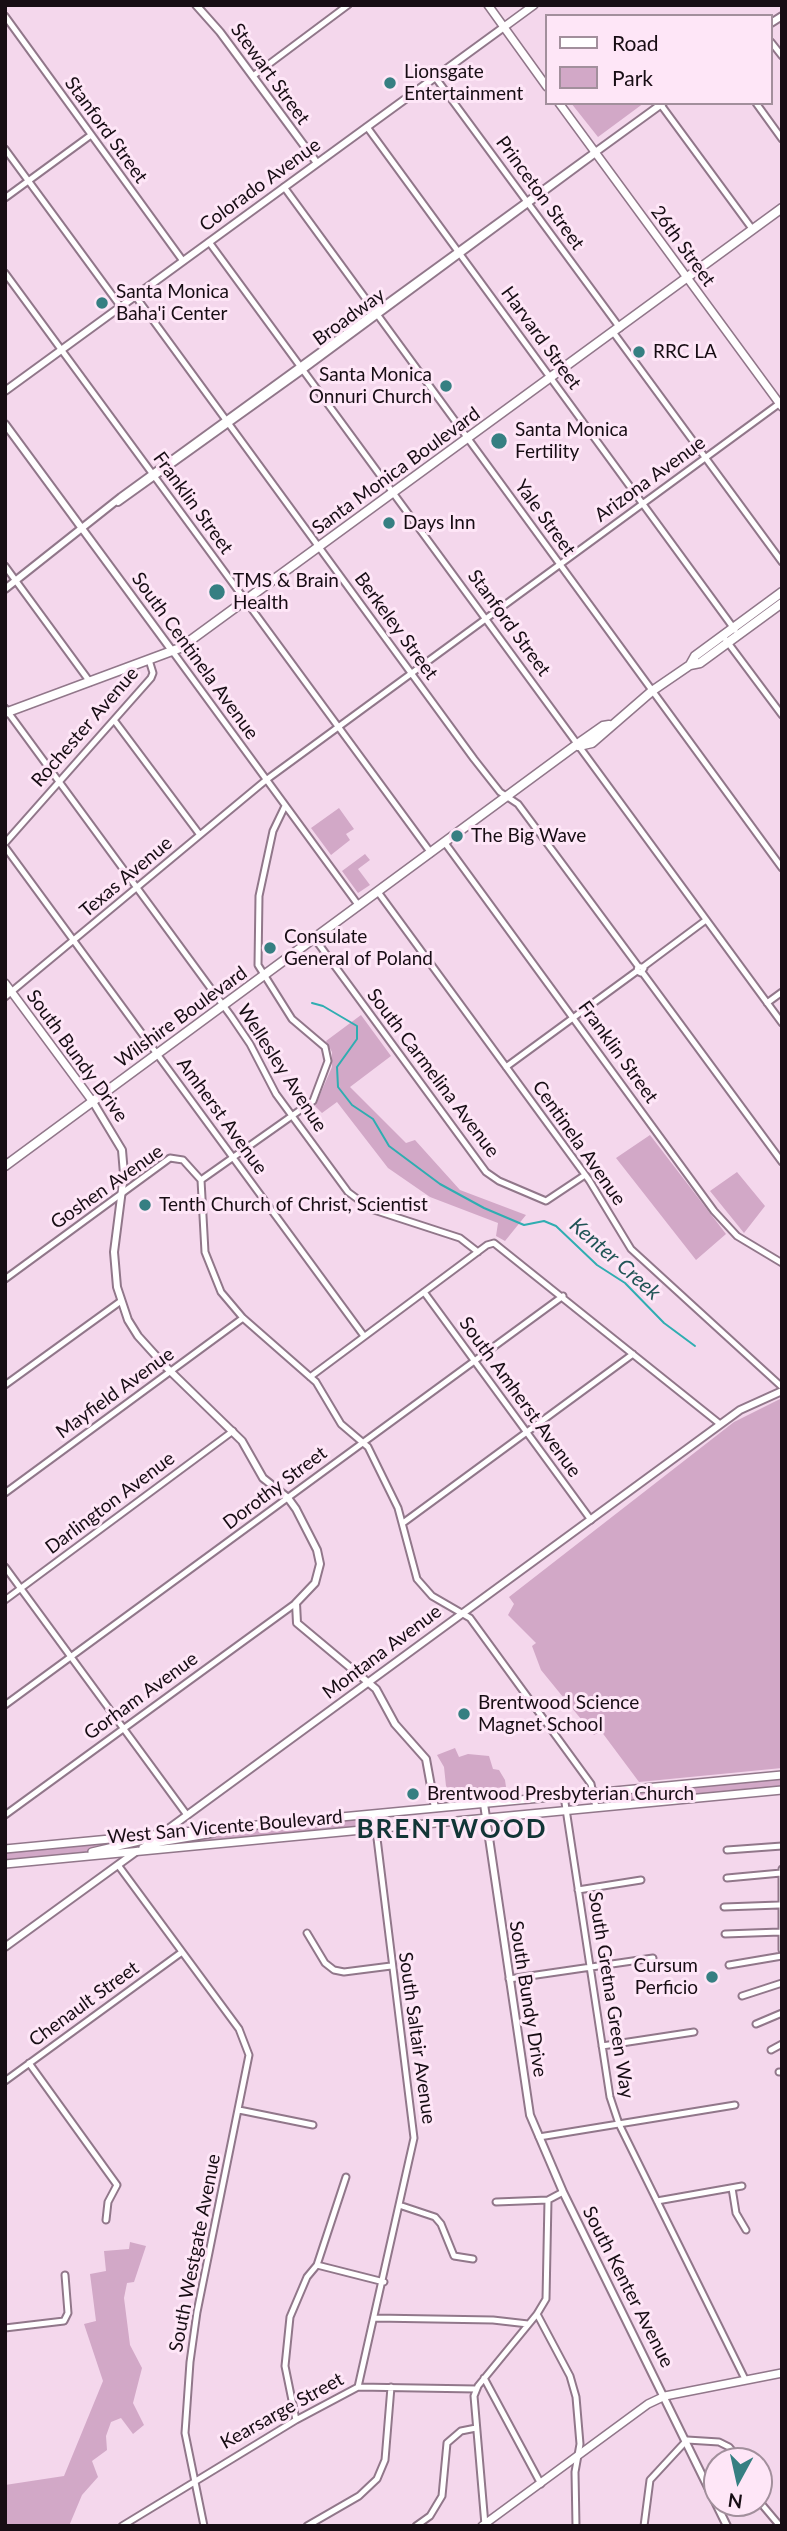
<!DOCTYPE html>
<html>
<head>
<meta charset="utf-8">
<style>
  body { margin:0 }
  #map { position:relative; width:787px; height:2531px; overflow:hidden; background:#f4d7ec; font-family:Lato,sans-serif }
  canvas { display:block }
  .frame { position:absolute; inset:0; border:7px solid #170d14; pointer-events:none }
  .legend { position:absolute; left:545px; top:14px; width:228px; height:91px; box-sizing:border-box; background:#fee6f7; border:2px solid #a28f9c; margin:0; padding:9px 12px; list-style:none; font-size:21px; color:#170d14 }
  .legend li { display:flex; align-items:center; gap:14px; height:35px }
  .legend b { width:35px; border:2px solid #a28f9c }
  .north { position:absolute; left:703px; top:2447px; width:70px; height:70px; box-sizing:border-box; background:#fee6f7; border:2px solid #a28f9c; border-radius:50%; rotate:188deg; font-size:19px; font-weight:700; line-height:28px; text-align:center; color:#170d14 }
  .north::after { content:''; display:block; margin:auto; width:24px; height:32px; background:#367f82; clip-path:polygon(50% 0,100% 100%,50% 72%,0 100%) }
</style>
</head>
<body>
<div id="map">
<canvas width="787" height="2531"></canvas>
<div class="frame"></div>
<ul class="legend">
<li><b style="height:9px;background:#fff"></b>Road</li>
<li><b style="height:19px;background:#d2a8c7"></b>Park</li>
</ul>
<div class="north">N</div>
</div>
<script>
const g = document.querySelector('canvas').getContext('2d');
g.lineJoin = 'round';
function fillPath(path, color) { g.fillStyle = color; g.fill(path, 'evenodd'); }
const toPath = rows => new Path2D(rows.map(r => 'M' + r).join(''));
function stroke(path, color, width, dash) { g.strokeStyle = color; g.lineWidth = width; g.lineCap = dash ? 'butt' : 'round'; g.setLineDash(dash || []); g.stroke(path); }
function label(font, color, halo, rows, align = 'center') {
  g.font = font + ' Lato,sans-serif'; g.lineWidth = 6; g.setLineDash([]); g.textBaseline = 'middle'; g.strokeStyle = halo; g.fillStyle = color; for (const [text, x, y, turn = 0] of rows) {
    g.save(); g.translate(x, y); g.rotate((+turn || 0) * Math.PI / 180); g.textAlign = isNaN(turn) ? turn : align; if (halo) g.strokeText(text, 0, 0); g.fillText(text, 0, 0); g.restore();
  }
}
fillPath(toPath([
  [571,103,644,103,598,137],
  [339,808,354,829,346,834,350,840,331,855,311,828],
  [365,854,370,860,358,869,370,885,358,893,342,871],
  [361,1015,391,1056,350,1087,406,1143,415,1140,460,1190,526,1215,505,1241,496,1236,498,1223,430,1197,388,1168,337,1102,322,1113,315,1106,332,1067,332,1052,326,1041],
  [650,1135,726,1234,696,1260,616,1158],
  [737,1172,765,1206,744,1233,710,1191],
  [782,1398,782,1768,639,1782,601,1731,594,1735,541,1670,532,1646,536,1643,508,1615,514,1604,509,1597,734,1422],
  [455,1748,459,1757,468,1754,489,1756,493,1769,499,1770,505,1780,506,1787,450,1792,446,1786,444,1767,437,1755],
  [782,1778,782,1787,602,1804,601,1796],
  [368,1818,369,1826,161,1846,225,1832],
  [137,1840,77,1854,5,1861,5,1852],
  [130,2242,146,2246,134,2282,127,2283,124,2298,130,2345,142,2368,133,2403,144,2425,133,2434,121,2418,111,2422,106,2436,107,2450,92,2461,98,2477,82,2495,69,2526,5,2526,5,2485,64,2476,103,2381,84,2324,96,2321,90,2274,106,2271,104,2251,129,2249]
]), '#d2a8c7');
stroke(toPath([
  [312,1003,323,1006,357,1026,357,1039,337,1067,338,1087,352,1105,373,1119,389,1146,440,1184,484,1208,524,1225,544,1221,556,1226,597,1265,625,1283,664,1323,695,1346]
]), '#2fadb1', 2);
const minor = toPath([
  [5,16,183,261],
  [771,42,782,56],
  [253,76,348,5],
  [435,77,620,328],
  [756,103,782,139],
  [661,105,753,230],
  [367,127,735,630],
  [5,149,121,307],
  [284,187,782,868],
  [5,198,91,135],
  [209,242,782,1023],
  [5,273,431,853],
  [136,297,474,759,500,792,518,804,638,966],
  [613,332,782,562],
  [5,566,90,682],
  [723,636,782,715],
  [173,652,359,906],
  [5,708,231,1016,250,1044,276,1094,348,1192,371,1209,460,1238,478,1252],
  [114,720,200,835],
  [5,843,151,678,153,673,149,660],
  [445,843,714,1211,737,1236,782,1263],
  [5,847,364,1336],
  [378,892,589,1180,631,1249,782,1387],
  [315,939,486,1172,499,1181,546,1201,585,1175],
  [643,967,706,920],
  [642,972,782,1162],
  [5,997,266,780,780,403],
  [767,1003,782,992],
  [506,1067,637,971,638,966,644,968,641,973,637,971],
  [201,1180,205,1252,221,1292,243,1318,316,1382,341,1424,368,1447,398,1508,417,1579,432,1596,470,1618,591,1784,596,1807],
  [201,1180,313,1101,328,1061,325,1047,292,1019,258,965,259,896,273,831,285,806],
  [5,1279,170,1158,183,1160,201,1180],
  [424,1292,591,1520],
  [310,1377,487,1245,494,1243,720,1424],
  [5,1385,121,1301],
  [5,1493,243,1318],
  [403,1523,633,1354],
  [5,1567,187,1815],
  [5,1600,233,1431],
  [5,1705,563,1296],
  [564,1796,610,2097,619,2124,745,2379],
  [5,1815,296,1603],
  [727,1850,782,1846],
  [118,1865,239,2029,249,2055,197,2312,190,2362,185,2433,204,2526],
  [782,1869,782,1950],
  [727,1878,781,1873],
  [578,1890,641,1880],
  [724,1907,779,1905],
  [307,1933,325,1963,334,1970,344,1972,391,1966],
  [725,1934,780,1932],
  [729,1965,782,1956],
  [509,1979,653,1958],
  [742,1996,782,1983],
  [756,2024,782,2013],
  [602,2046,694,2032],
  [771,2050,782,2044],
  [29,2063,117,2185,108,2202,106,2220],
  [779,2072,782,2072],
  [5,2081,182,1952],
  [239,2110,313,2125],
  [539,2137,735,2105],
  [732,2188,736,2213,746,2230],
  [657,2201,742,2186],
  [496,2202,548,2200,563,2192],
  [402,2206,435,2217,441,2224,454,2256,473,2259],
  [317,2265,384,2282],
  [537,2314,570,2376,576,2397,580,2444,575,2472,576,2526],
  [375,2318,493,2320,528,2324],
  [5,2328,64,2321,68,2313,65,2275],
  [484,2378,541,2484],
  [358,2387,414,2138,374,1814],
  [296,2420,285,2366,290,2317,307,2277,317,2265,346,2177],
  [759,2501,780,2526],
  [485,2525,474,2396,478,2386,537,2314,546,2299,548,2200],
  [122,2526,296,2420,358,2387,476,2389],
  [307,2526,359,2496,377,2479,385,2460,391,2387],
  [416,2526,430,2516,442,2496,447,2443,461,2431,476,2428],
  [644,2526,650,2480,687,2440,719,2442,729,2447,741,2461]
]);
const tertiary = toPath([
  [196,5,220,32,317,163],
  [771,23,782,16],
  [5,391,504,27],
  [5,424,173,652],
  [118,502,298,373,594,154],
  [5,589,121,497,663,103],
  [93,1102,122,1150,124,1174,114,1252,117,1287,128,1320,138,1336,166,1367,242,1441,263,1478,288,1498,296,1509,317,1550,320,1564,315,1583,296,1603,297,1623,376,1689,395,1724,426,1759,435,1808],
  [484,1804,530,2115,563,2192,727,2526],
  [160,1835,740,1410,782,1391],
  [5,1947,137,1851]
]);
const secondary = toPath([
  [488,5,547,87],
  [504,27,534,5],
  [559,103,782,407],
  [5,983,93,1102],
  [143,1848,154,1843,213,1833],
  [5,1849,782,1775],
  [92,1852,152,1838],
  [5,1864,782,1790],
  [482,2526,648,2404,665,2396,782,2373]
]);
const primary = toPath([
  [690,665,695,656,782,592],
  [5,713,180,648,782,208],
  [579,746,592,743,652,691,690,665,700,663,782,603],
  [5,1166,583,740,603,726,609,725]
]);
stroke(minor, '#91778a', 9);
stroke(tertiary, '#91778a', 10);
stroke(secondary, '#91778a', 10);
stroke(primary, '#91778a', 11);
stroke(minor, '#fff', 5);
stroke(tertiary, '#fff', 6);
stroke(secondary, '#fff', 7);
stroke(primary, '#fff', 8);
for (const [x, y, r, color] of [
  [390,83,7,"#367f82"],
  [102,303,7,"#367f82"],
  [639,352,7,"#367f82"],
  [446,386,7,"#367f82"],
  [499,441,9,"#367f82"],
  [389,523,7,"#367f82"],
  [217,592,9,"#367f82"],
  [457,836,7,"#367f82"],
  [270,948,7,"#367f82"],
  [145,1205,7,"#367f82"],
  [464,1714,7,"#367f82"],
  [413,1794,7,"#367f82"],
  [712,1977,7,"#367f82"]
]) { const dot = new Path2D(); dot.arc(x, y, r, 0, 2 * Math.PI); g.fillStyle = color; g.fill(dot); stroke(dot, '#fee6f7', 2.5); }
label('19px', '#170d14', '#fee6f7', [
  ["Lionsgate",404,72],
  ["Entertainment",404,94],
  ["Santa Monica",116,292],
  ["Baha'i Center",116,314],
  ["RRC LA",653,352],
  ["Santa Monica",432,375,"right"],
  ["Onnuri Church",432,397,"right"],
  ["Santa Monica",515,430],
  ["Fertility",515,452],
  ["Days Inn",403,523],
  ["TMS & Brain",233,581],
  ["Health",233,603],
  ["The Big Wave",471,836],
  ["Consulate",284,937],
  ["General of Poland",284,959],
  ["Tenth Church of Christ, Scientist",159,1205],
  ["Brentwood Science",478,1703],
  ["Magnet School",478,1725],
  ["Brentwood Presbyterian Church",427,1794],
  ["Cursum",698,1966,"right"],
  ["Perficio",698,1988,"right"]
], 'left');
label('19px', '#170d14', '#fee6f7', [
  ["Stewart Street",270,74,54],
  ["Stanford Street",106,130,54],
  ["Colorado Avenue",260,185,-36],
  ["Princeton Street",540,193,54],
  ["26th Street",683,246,54],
  ["Broadway",349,317,-36],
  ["Harvard Street",541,338,54],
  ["Santa Monica Boulevard",396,471,-36],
  ["Arizona Avenue",650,479,-36],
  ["Franklin Street",193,503,54],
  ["Yale Street",545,518,54],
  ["Stanford Street",509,623,54],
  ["Berkeley Street",396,626,54],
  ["South Centinela Avenue",195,656,54],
  ["Rochester Avenue",85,727,-49],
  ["Texas Avenue",126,877,-40],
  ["Wilshire Boulevard",181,1017,-36],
  ["Franklin Street",618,1052,54],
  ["South Bundy Drive",77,1056,54],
  ["Wellesley Avenue",282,1068,57],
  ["South Carmelina Avenue",433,1073,53],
  ["Amherst Avenue",222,1116,54],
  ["Centinela Avenue",579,1143,55],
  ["Goshen Avenue",107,1187,-35],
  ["Mayfield Avenue",115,1393,-36],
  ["South Amherst Avenue",520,1397,54],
  ["Dorothy Street",275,1488,-37],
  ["Darlington Avenue",110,1503,-37],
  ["Montana Avenue",382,1652,-37],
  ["Gorham Avenue",141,1696,-36],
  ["West San Vicente Boulevard",225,1827,-5],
  ["South Gretna Green Way",611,1995,81],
  ["South Bundy Drive",528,1999,81],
  ["Chenault Street",84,2004,-36],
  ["South Saltair Avenue",417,2038,82],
  ["South Westgate Avenue",195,2253,-79],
  ["South Kenter Avenue",628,2287,63],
  ["Kearsarge Street",282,2411,-29]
]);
label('italic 21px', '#215456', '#fee6f7', [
  ["Kenter Creek",615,1259,41]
]);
g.letterSpacing = '2px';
label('bold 26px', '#123536', '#fee6f7', [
  ["BRENTWOOD",452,1830]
]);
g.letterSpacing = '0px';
</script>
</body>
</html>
